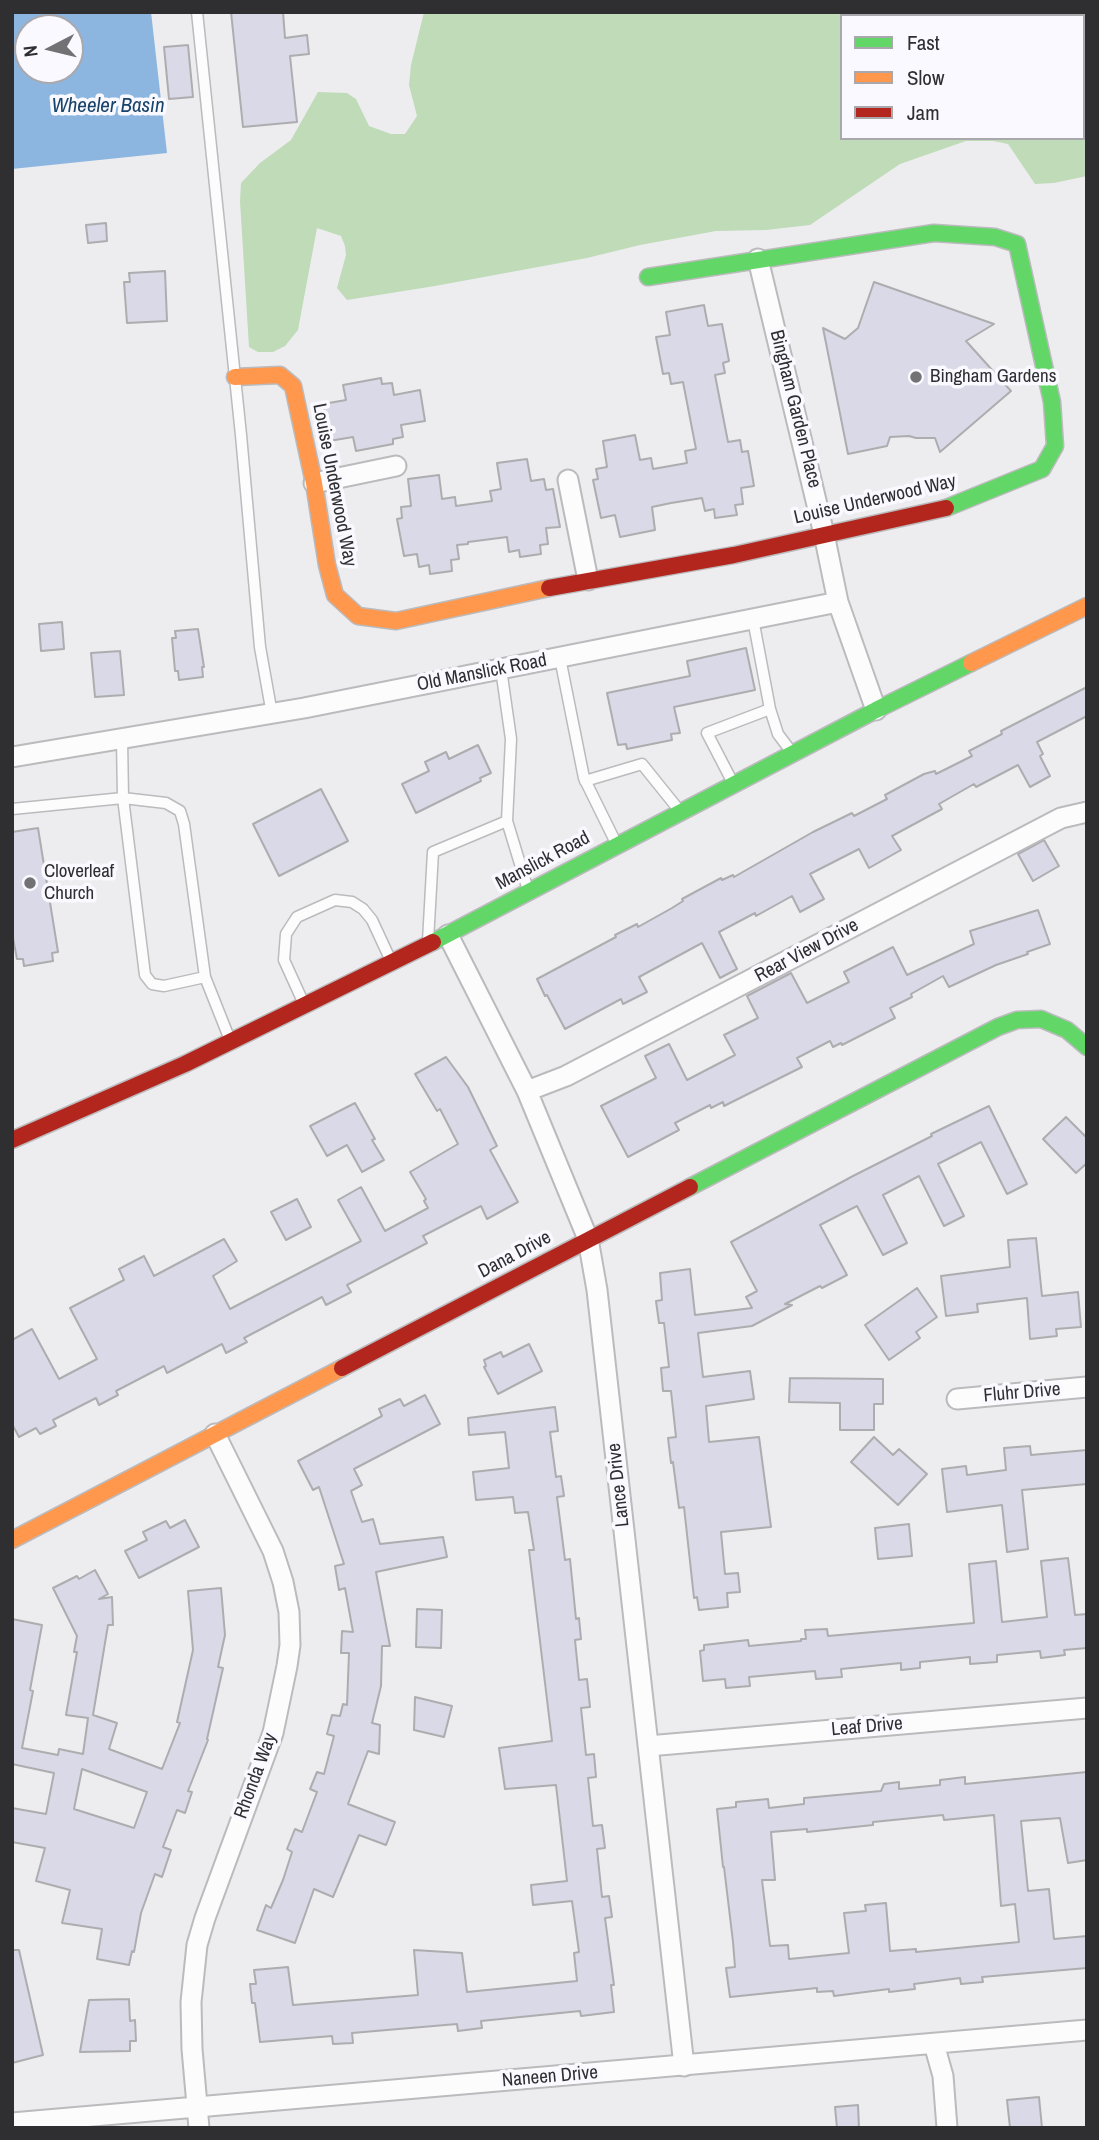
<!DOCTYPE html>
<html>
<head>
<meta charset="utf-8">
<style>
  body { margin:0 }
  #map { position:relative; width:1099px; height:2140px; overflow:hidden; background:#ededf0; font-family:"Archivo Narrow",sans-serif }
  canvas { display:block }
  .frame { position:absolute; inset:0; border:14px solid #2f2f31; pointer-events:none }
  .legend { position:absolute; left:840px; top:14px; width:245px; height:126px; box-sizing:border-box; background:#f9f9ff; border:2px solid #a8a8ad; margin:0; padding:9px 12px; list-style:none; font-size:21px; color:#2f2f31 }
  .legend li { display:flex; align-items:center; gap:14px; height:35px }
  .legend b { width:35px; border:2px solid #a8a8ad }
  .north { position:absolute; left:14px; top:14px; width:70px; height:70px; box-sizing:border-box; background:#f9f9ff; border:2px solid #a8a8ad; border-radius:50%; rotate:263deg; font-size:19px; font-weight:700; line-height:28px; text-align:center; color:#2f2f31 }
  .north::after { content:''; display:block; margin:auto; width:24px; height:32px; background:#727274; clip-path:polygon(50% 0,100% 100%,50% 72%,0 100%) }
</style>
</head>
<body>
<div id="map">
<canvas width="1099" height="2140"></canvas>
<div class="frame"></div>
<ul class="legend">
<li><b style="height:9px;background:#63d668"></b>Fast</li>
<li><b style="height:9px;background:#ff974d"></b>Slow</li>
<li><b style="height:9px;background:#b3261e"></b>Jam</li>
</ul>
<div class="north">N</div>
</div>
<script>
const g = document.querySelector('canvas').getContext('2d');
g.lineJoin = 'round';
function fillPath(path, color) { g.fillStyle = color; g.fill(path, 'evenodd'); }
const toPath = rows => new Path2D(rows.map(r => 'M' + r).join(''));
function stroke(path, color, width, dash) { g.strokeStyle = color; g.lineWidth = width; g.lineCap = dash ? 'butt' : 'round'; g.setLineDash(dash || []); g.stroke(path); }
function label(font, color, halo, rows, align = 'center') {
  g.font = font + ' "Archivo Narrow",sans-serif'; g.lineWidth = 7; g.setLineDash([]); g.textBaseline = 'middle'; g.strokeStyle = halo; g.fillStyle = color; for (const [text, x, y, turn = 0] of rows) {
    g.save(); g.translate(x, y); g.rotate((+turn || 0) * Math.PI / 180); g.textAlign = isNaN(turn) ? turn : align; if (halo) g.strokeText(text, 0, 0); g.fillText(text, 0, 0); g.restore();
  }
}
fillPath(toPath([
  [424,12,1087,12,1087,176,1054,183,1035,184,1008,144,993,141,966,141,900,164,810,225,766,230,716,231,640,245,587,258,435,286,347,300,337,288,346,255,345,246,341,236,317,228,298,330,285,346,273,352,258,352,249,347,240,201,241,183,260,163,291,140,318,92,347,93,356,99,369,126,391,134,405,134,417,116,409,85,411,65],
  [842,16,1083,16,1083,138,842,138]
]), '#bfdbb7');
fillPath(toPath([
  [12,12,151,12,167,153,12,169],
  [28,28,70,28,70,70,28,70]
]), '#8cb6e0');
const building = toPath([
  [231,12,283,12,285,38,307,35,309,54,290,56,297,122,243,127,231,12],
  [188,45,193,97,169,99,164,47,188,45],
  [106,223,107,241,88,243,86,225,106,223],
  [165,271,167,321,127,323,124,282,130,282,129,273,165,271],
  [874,282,994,324,966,341,1011,391,940,452,935,438,916,438,909,436,890,437,887,446,848,454,823,328,845,339,858,328,874,282],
  [704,305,708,326,722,324,729,361,723,363,725,373,715,375,728,442,740,440,742,452,748,451,754,486,741,488,743,504,735,505,737,515,715,518,714,509,705,511,702,498,671,503,652,507,655,530,620,537,615,515,601,518,593,480,598,479,596,469,607,467,603,441,635,435,640,460,651,458,653,469,687,463,685,451,696,449,683,382,671,384,669,373,663,374,656,337,670,335,666,312,704,305],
  [381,378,382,384,392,383,394,395,420,390,425,421,401,425,403,437,393,439,393,444,356,451,353,437,329,441,323,404,346,400,343,385,381,378],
  [527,459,531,481,544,479,546,490,553,489,560,527,546,528,548,544,540,545,541,554,520,557,519,550,509,552,507,537,468,542,468,544,457,545,459,559,451,560,452,571,430,574,429,565,419,567,417,554,404,556,397,519,402,518,401,507,411,506,408,479,439,475,442,499,455,497,456,506,492,501,490,491,501,489,497,463,527,459],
  [62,622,64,649,41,651,39,624,62,622],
  [198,629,204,667,202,667,203,677,179,680,178,671,175,671,172,638,176,638,175,631,198,629],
  [746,648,755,690,674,707,680,733,671,734,672,740,627,749,626,744,618,745,607,693,690,676,687,661,746,648],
  [120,651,124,695,95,697,91,653,120,651],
  [1087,687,1087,716,1037,742,1043,754,1040,756,1050,776,1030,787,1018,765,976,787,974,784,939,804,942,809,892,836,901,850,869,868,859,849,810,874,824,899,800,912,792,896,756,916,755,913,719,932,737,969,720,978,702,943,639,977,647,992,623,1004,621,999,565,1029,547,995,545,996,537,979,616,937,615,935,637,924,638,927,672,908,683,901,682,899,721,878,722,880,733,875,734,877,813,832,852,813,854,816,887,799,885,795,924,774,935,771,936,774,972,756,969,751,1002,734,1001,731,1087,687],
  [478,745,491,773,480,778,481,781,416,813,402,784,429,771,425,762,446,752,449,759,478,745],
  [321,789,348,841,279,876,253,824,321,789],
  [38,828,58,952,52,953,53,961,24,966,23,959,17,959,12,933,12,832,38,828],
  [1044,840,1059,866,1033,881,1018,854,1044,840],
  [1038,910,1050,944,1027,952,1028,954,996,965,949,987,943,976,911,994,912,997,890,1008,895,1018,842,1045,841,1043,833,1047,830,1041,797,1058,802,1067,724,1106,723,1102,711,1108,710,1105,675,1123,679,1130,628,1157,601,1106,656,1078,645,1056,669,1044,687,1080,735,1055,724,1035,758,1018,747,996,791,973,807,1003,849,982,844,972,893,947,907,975,974,944,970,931,1038,910],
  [446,1057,468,1087,497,1146,490,1150,518,1202,487,1219,481,1206,423,1236,427,1243,347,1285,351,1292,326,1305,322,1297,244,1338,247,1342,226,1353,222,1344,167,1373,164,1366,116,1391,118,1395,99,1405,96,1398,53,1420,56,1426,40,1434,36,1428,19,1437,12,1424,12,1340,32,1329,59,1379,97,1359,70,1308,124,1280,119,1269,144,1256,154,1276,224,1239,237,1261,213,1276,230,1309,361,1241,338,1200,361,1187,385,1231,428,1208,424,1201,426,1199,410,1172,458,1144,440,1109,437,1111,415,1074,446,1057],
  [355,1103,375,1139,372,1140,384,1160,362,1172,347,1145,327,1156,310,1126,355,1103],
  [989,1106,1027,1184,1007,1194,981,1142,938,1164,964,1216,944,1226,919,1176,883,1195,907,1243,883,1255,857,1206,820,1225,847,1275,822,1288,820,1286,785,1304,792,1305,752,1326,698,1333,703,1377,750,1371,754,1399,706,1406,709,1442,759,1437,771,1527,721,1532,725,1574,738,1573,740,1592,727,1593,728,1607,699,1610,697,1597,694,1598,684,1507,679,1508,673,1462,671,1463,668,1438,676,1437,671,1391,663,1391,661,1368,669,1367,664,1323,659,1323,656,1301,662,1300,660,1273,690,1269,695,1315,752,1308,746,1297,757,1291,731,1242,853,1176,932,1136,931,1134,989,1106],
  [1066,1117,1087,1138,1087,1163,1076,1173,1043,1139,1066,1117],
  [297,1199,311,1227,286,1240,271,1212,297,1199],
  [1036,1238,1042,1296,1078,1292,1081,1327,1056,1329,1057,1336,1030,1339,1027,1298,977,1304,978,1312,946,1316,941,1276,1010,1267,1008,1240,1036,1238],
  [917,1288,937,1317,916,1332,920,1338,889,1360,865,1325,917,1288],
  [529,1344,542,1371,498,1394,484,1367,486,1366,484,1360,501,1352,503,1357,529,1344],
  [790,1378,883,1379,883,1404,874,1404,874,1430,840,1430,840,1403,789,1402,790,1378],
  [425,1395,440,1424,354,1469,362,1485,351,1491,362,1522,373,1519,380,1544,443,1537,447,1557,376,1572,390,1646,382,1646,381,1686,372,1723,380,1725,379,1754,368,1751,348,1804,395,1822,386,1845,359,1835,333,1897,314,1889,295,1943,257,1930,266,1905,271,1908,283,1880,292,1852,287,1849,295,1829,302,1832,317,1792,310,1789,317,1772,324,1774,334,1736,327,1734,332,1715,340,1716,343,1704,347,1705,349,1653,341,1653,342,1631,353,1632,345,1588,339,1590,335,1566,344,1564,319,1487,313,1490,298,1461,382,1416,379,1409,400,1399,404,1406,425,1395],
  [555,1407,558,1431,550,1432,556,1477,561,1476,564,1496,557,1497,565,1560,570,1559,576,1619,579,1618,581,1639,575,1640,579,1680,587,1679,590,1707,581,1708,586,1755,594,1754,596,1777,588,1778,593,1826,602,1825,605,1848,597,1849,602,1897,609,1896,612,1917,605,1918,614,1985,611,1985,614,2012,581,2016,580,2011,481,2021,482,2028,458,2031,457,2024,352,2033,353,2043,333,2044,332,2036,260,2042,255,2003,252,2003,250,1984,256,1984,254,1970,288,1967,293,2005,418,1995,414,1950,462,1953,467,1992,577,1981,574,1953,579,1952,572,1901,533,1905,531,1885,567,1881,556,1785,505,1789,499,1748,552,1741,529,1550,534,1550,528,1512,515,1513,513,1497,476,1500,473,1472,509,1468,505,1432,469,1435,468,1418,555,1407],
  [874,1437,893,1455,899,1449,927,1474,898,1505,851,1462,874,1437],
  [1030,1446,1031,1455,1087,1450,1087,1484,1022,1490,1028,1549,1007,1552,1002,1505,947,1512,942,1469,966,1466,967,1475,1006,1470,1004,1448,1030,1446],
  [185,1520,199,1547,139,1578,125,1551,147,1540,143,1532,166,1521,170,1528,185,1520],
  [909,1524,912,1556,878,1559,875,1528,909,1524],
  [1068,1558,1075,1615,1087,1614,1087,1648,1064,1650,1065,1655,1041,1658,1040,1651,997,1655,997,1662,970,1664,970,1657,920,1662,920,1668,901,1670,901,1663,841,1669,842,1677,816,1679,815,1671,749,1677,750,1686,726,1688,725,1679,703,1681,700,1651,704,1650,704,1645,748,1640,749,1646,801,1641,801,1639,806,1639,805,1630,827,1629,828,1636,974,1623,969,1564,996,1561,1002,1622,1047,1617,1041,1561,1068,1558],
  [95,1570,108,1594,99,1599,112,1597,113,1625,108,1625,93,1715,117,1723,109,1749,162,1769,180,1723,177,1722,193,1650,188,1591,221,1588,225,1635,218,1667,223,1668,207,1739,208,1740,188,1791,192,1792,185,1813,177,1810,163,1847,171,1850,162,1877,155,1874,141,1913,134,1952,132,1951,129,1965,97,1959,102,1929,62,1923,70,1890,36,1881,45,1848,12,1842,12,1808,46,1814,54,1773,12,1764,12,1619,42,1625,30,1690,33,1691,22,1748,58,1755,59,1749,83,1754,88,1718,66,1715,77,1652,74,1652,77,1636,53,1588,77,1576,79,1579,95,1570],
  [82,1769,147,1792,134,1828,74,1809,82,1769],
  [417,1609,442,1610,441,1648,416,1647,417,1609],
  [415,1697,452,1706,444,1737,414,1730,415,1697],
  [1087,1772,1087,1860,1068,1863,1060,1818,1021,1821,1028,1891,1049,1889,1054,1939,1087,1936,1087,1968,982,1977,983,1982,961,1984,960,1978,914,1984,915,1989,889,1992,889,1989,834,1996,833,1991,817,1992,817,1988,730,1997,726,1968,735,1967,733,1942,724,1867,723,1867,717,1809,736,1807,736,1802,768,1799,769,1808,804,1804,804,1798,881,1791,884,1784,899,1782,899,1789,940,1785,940,1780,965,1777,965,1784,1087,1772],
  [943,1815,944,1820,994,1815,1001,1906,1015,1904,1019,1942,916,1952,916,1949,890,1951,886,1903,865,1905,866,1911,844,1913,849,1953,789,1959,788,1945,770,1946,762,1880,775,1880,771,1832,807,1829,807,1832,873,1825,873,1822,943,1815],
  [12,1950,19,1950,43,2055,12,2063,12,1950],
  [129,1999,130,2021,135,2020,136,2041,130,2041,130,2051,80,2052,89,2000,129,1999],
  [1039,2097,1042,2128,1010,2128,1007,2100,1039,2097],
  [858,2105,859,2128,837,2128,835,2107,858,2105]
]);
fillPath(building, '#d9d9e7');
stroke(building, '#adadaf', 2);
const lane = toPath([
  [197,12,241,435,260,647,272,714],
  [753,619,770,709,778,734,793,754],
  [560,658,584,778,617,845],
  [122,739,123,798,166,803,180,811,184,824,205,977],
  [585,781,642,764,679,810],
  [734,785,707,733,770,709],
  [12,809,123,798,145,975,152,984,164,986,205,977,230,1040],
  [507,821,528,890],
  [428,941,433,852,507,821,511,739,501,669],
  [304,1004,284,960,286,934,297,917,335,900,352,902,363,909,372,920,391,961]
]);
const street = toPath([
  [758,259,824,534,838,602],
  [568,480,588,580],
  [314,483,396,466],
  [12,757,304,708,838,602,876,710],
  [448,935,527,1091,588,1239,597,1290,684,2066],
  [527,1091,566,1076,1061,818,1087,812],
  [957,1399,1087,1387],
  [648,1746,1087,1708],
  [934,2044,943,2076,947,2128],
  [12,2123,1087,2030],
  [199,2128,192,2049,191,2002,197,1945,205,1918,273,1733,287,1666,290,1645,289,1612,283,1582,273,1551,215,1434]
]);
const fast = toPath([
  [648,277,934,233,995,237,1017,244,1052,402,1055,446,1042,469,946,508],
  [433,942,876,710,971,663],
  [690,1187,998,1027,1017,1020,1041,1019,1067,1030,1087,1047]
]);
const slow = toPath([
  [235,377,280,375,293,386,314,483,327,565,335,595,358,616,396,621,549,588],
  [971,663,1087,606],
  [12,1540,342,1368]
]);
const jam = toPath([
  [549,588,734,555,946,508],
  [12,1140,185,1064,433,942],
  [342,1368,690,1187]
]);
stroke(lane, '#bbbbbd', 13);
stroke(street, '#bbbbbd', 23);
stroke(fast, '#bbbbbd', 19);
stroke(slow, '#bbbbbd', 19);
stroke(jam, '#bbbbbd', 19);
stroke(lane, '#fcfcfd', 10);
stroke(street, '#fcfcfd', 19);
stroke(fast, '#63d668', 16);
stroke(slow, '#ff974d', 16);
stroke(jam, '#b3261e', 16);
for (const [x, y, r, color] of [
  [916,377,7,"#727274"],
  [30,883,7,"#727274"]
]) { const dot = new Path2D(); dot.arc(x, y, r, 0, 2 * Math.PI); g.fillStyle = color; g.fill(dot); stroke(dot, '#f9f9ff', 2.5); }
label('19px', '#2f2f31', '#f9f9ff', [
  ["Bingham Gardens",930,377],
  ["Cloverleaf",44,872],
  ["Church",44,894]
], 'left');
label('19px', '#2f2f31', '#f9f9ff', [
  ["Bingham Garden Place",795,409,76],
  ["Louise Underwood Way",334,485,79],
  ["Louise Underwood Way",875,500,-13],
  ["Old Manslick Road",482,673,-11],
  ["Manslick Road",543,861,-28],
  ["Rear View Drive",807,951,-28],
  ["Dana Drive",515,1255,-28],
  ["Fluhr Drive",1022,1393,-5],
  ["Lance Drive",619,1485,-96],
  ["Leaf Drive",867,1727,-5],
  ["Rhonda Way",256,1776,-70],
  ["Naneen Drive",550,2077,-5]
]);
label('italic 21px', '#18436a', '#f9f9ff', [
  ["Wheeler Basin",108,106]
]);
</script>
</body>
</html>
